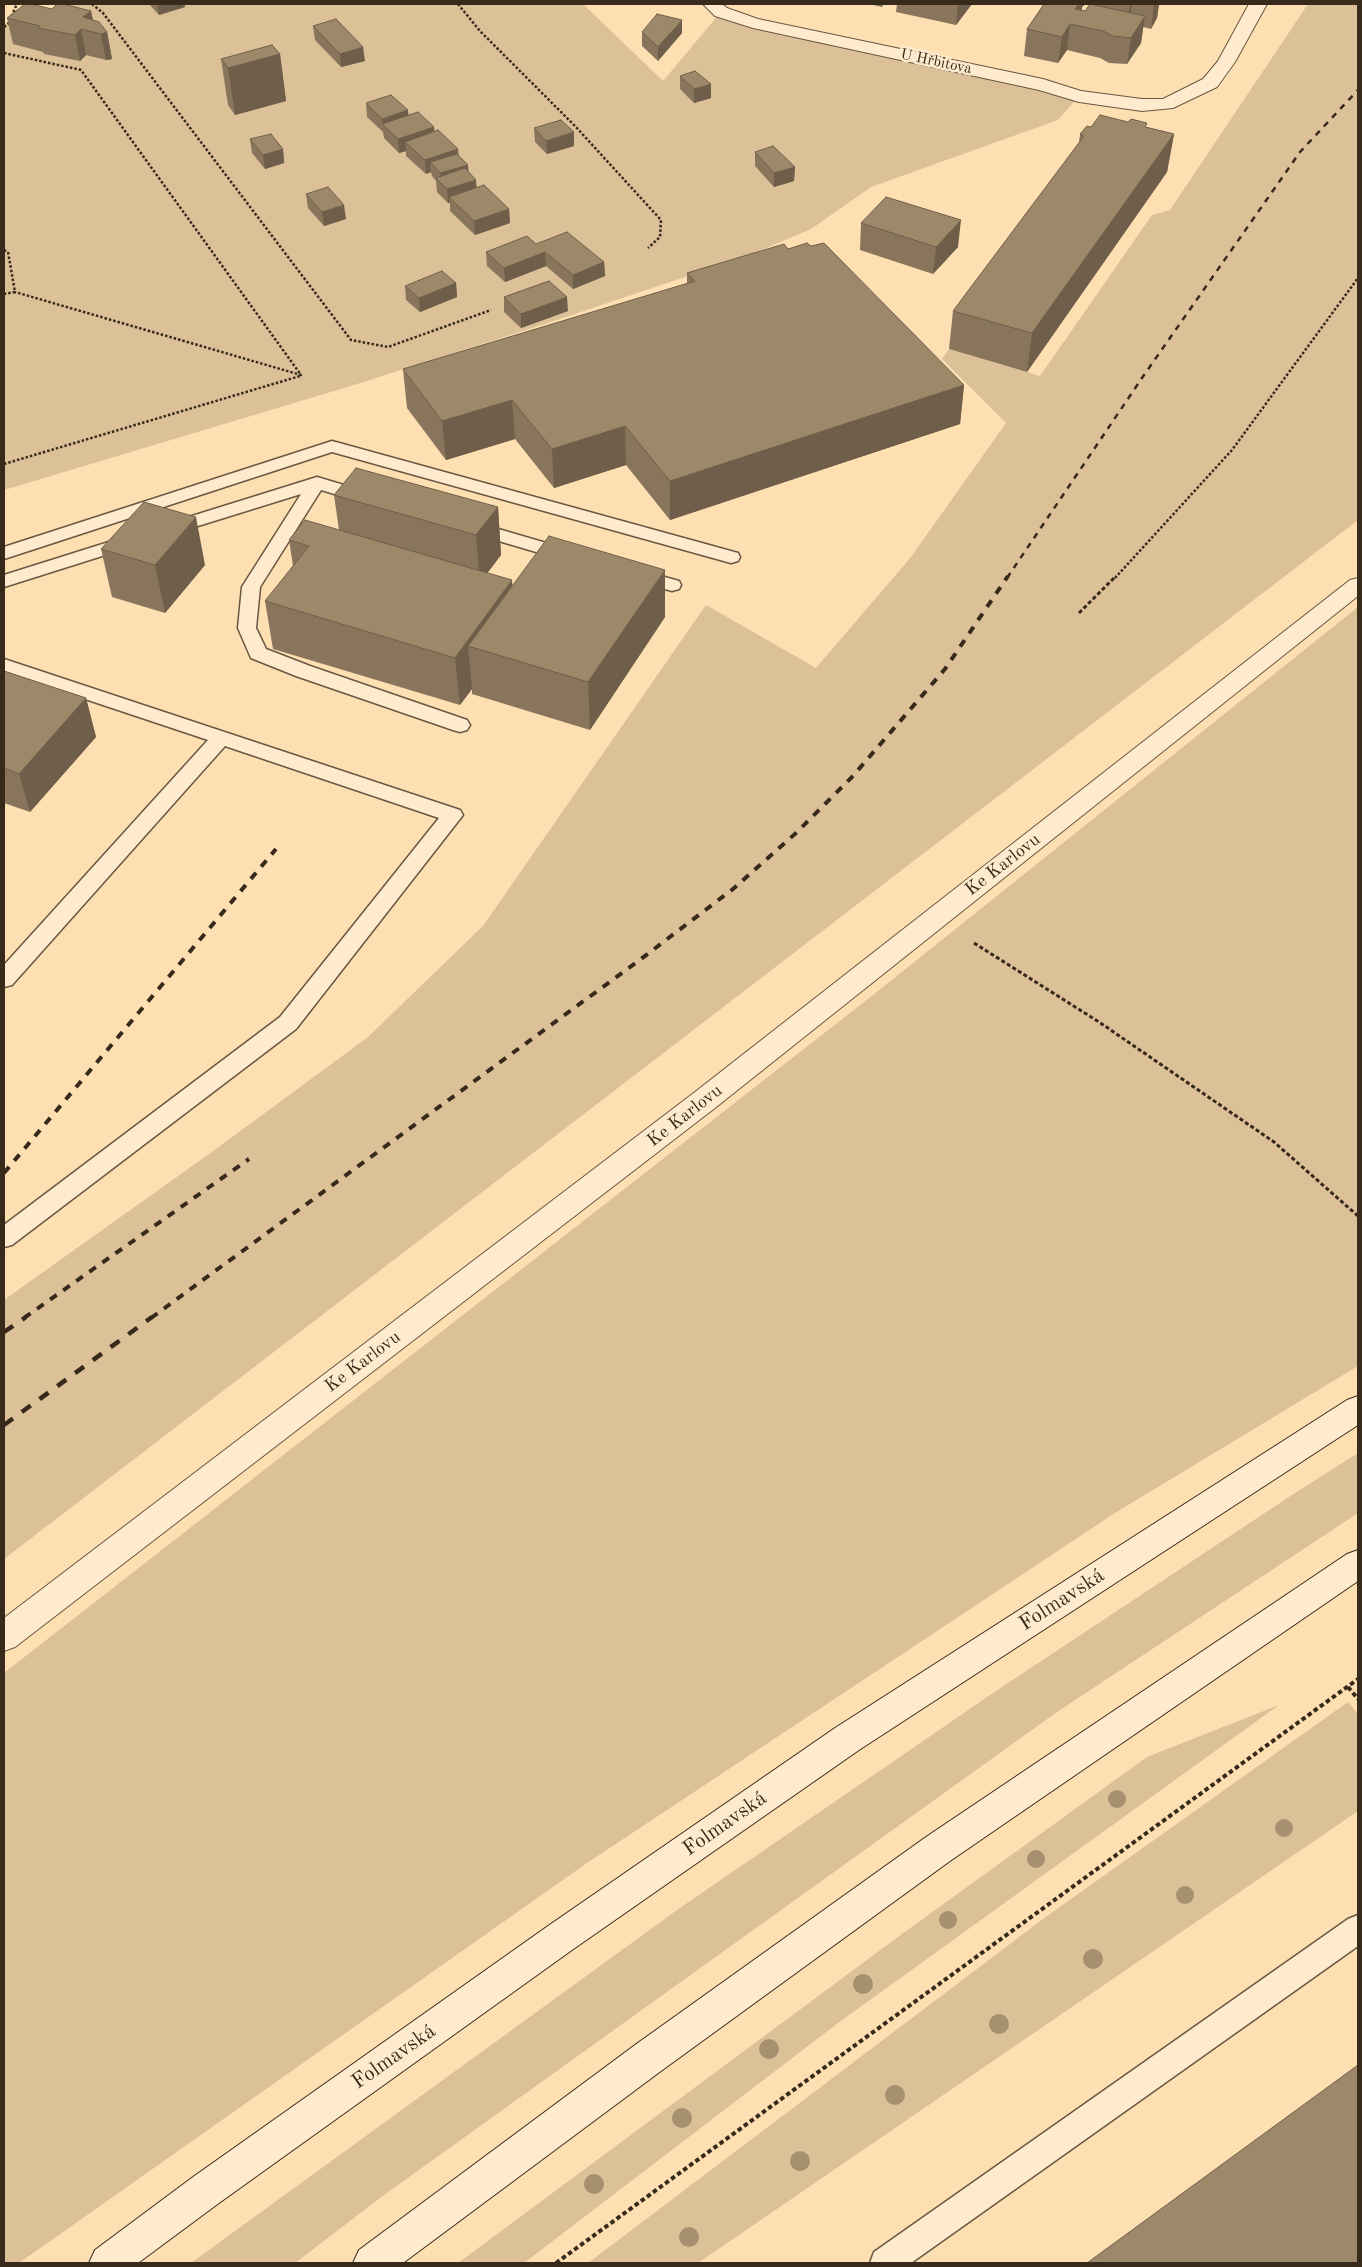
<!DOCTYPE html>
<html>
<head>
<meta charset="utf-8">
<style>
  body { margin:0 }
  #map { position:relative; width:1362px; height:2267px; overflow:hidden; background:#fddfb2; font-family:"Old Standard TT",serif }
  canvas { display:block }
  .frame { position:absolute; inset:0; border:5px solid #372a1b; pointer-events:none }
</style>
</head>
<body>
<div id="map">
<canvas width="1362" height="2267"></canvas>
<div class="frame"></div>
</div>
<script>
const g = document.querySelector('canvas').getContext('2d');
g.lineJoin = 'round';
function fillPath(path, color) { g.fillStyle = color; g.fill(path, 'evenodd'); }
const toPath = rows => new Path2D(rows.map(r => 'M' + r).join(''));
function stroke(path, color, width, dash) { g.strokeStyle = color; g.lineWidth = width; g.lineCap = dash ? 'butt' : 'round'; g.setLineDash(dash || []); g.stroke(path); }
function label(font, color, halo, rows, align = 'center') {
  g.font = font + ' "Old Standard TT",serif'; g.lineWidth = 5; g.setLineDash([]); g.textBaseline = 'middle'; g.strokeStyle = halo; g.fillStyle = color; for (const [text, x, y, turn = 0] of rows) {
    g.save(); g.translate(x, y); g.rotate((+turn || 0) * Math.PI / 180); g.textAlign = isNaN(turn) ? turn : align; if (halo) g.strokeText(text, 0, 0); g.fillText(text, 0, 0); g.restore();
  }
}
fillPath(toPath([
  [58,4,583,4,663,81,721,12,1079,96,1058,120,871,187,811,229,745,257,545,324,354,385,4,490,4,23,26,27],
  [1308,4,1358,4,1358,520,4,1559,4,1300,216,1149,368,1037,483,926,706,605,816,668,911,557,1006,423,942,359,949,349,1040,376,1152,215,1170,210],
  [1358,607,1358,1366,1115,1513,587,1863,19,2263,4,2263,4,1673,873,995],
  [1358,1453,1358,1513,1057,1712,384,2195,295,2263,191,2263,677,1910,996,1691,1292,1495],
  [1348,1702,1358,1714,1358,1811,698,2263,588,2263,1043,1919],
  [1279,1705,838,2023,524,2263,458,2263,902,1934,1147,1757]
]), '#dbc098');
const service = toPath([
  [332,441,738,553,740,557,738,561,731,563,332,452,4,559,4,547,332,441],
  [317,477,374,494,377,498,374,502,368,504,321,490,260,587,256,628,266,649,310,666,467,720,470,725,467,730,460,732,453,730,296,676,251,658,238,628,242,587,301,494,169,535,163,533,160,529,163,525,317,477],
  [471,521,577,552,579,556,577,560,570,562,465,531,462,527,465,523,471,521],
  [131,535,137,537,140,541,137,545,4,587,4,575,131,535],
  [636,569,679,581,681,585,679,589,672,591,629,579,627,575,629,571,636,569],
  [4,659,460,810,463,815,296,1029,12,1245,4,1247,4,1225,280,1017,439,818,225,746,12,985,4,987,4,965,208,740,4,672,4,659],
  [1358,1915,1358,1946,911,2263,870,2263,874,2252,1348,1919,1358,1915]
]);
const minor = toPath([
  [703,4,722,4,727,8,758,19,1043,79,1081,91,1142,99,1163,99,1203,79,1218,61,1249,4,1267,4,1235,62,1217,87,1173,108,1142,111,1079,102,1039,90,753,28,715,16,703,4],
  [1358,578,1358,596,715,1108,15,1647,4,1651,4,1618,695,1092,1350,580,1358,578]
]);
const secondary = toPath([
  [1358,1396,1358,1425,859,1750,572,1950,219,2203,138,2263,89,2263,95,2250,193,2177,548,1926,835,1728,1347,1400,1358,1396],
  [1358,1550,1358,1581,950,1861,661,2071,403,2263,353,2263,359,2250,635,2045,926,1837,1347,1554,1358,1550]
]);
stroke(service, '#685741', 3);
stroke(minor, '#685741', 2);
stroke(secondary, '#372a1b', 2);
stroke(toPath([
  [92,4,103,13,351,340,388,347,491,310],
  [458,4,480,31,575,126,661,220,660,237,648,248],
  [4,27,8,24,17,4],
  [4,53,81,70,301,375,15,292],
  [4,250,8,252,15,292,4,294],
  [4,464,300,376],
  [1115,578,1232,450,1358,278]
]), '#372a1b', 2.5, [2.5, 2]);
stroke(toPath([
  [1079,613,1116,576],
  [974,943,1099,1022,1274,1142,1358,1216]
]), '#372a1b', 3, [4, 2.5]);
stroke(toPath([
  [1348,1687,1358,1699],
  [556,2263,1358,1679]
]), '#372a1b', 4, [4.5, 3]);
fillPath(service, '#feeacd');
fillPath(minor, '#feeacd');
fillPath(secondary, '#feeacd');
stroke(toPath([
  [1007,578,1144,375,1300,152,1358,90]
]), '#372a1b', 2.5, [6, 6]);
stroke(toPath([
  [4,1173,276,849],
  [24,1318,249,1159],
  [151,1318,641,959,733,889,796,833,852,777,945,669,1008,576]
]), '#372a1b', 4, [8, 8]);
stroke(toPath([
  [4,1332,26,1317],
  [4,1425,152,1317]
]), '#372a1b', 4.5, [11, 11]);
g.fillStyle = '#a79070';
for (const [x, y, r] of [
  [1117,1799,9],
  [1284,1828,9],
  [1036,1859,9],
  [1185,1895,9],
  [948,1920,9],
  [1093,1959,10],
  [863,1984,10],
  [999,2024,10],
  [769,2049,10],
  [895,2095,10],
  [682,2118,10],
  [800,2161,10],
  [594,2184,10],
  [689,2237,10]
]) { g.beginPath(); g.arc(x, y, r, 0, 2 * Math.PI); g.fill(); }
fillPath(toPath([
  [149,4,184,4,185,7,159,15],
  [869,4,884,4,882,7],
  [897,4,972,4,956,25,896,12],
  [1044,4,1085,4,1082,7,1082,11,1085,11,1092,4,1159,4,1157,18,1151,29,1143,27,1141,43,1127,64,1109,63,1100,58,1067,50,1058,63,1024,56,1027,29],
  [91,11,93,20,107,32,112,59,106,60,86,55,80,61,44,54,43,52,13,44,7,18],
  [313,26,365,61,341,67,315,40],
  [642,32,682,33,658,61,642,46],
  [280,54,286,101,235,115,228,105,221,59],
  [680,76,711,98,694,103,680,89],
  [366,103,408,110,408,115,434,132,459,155,477,188,509,209,510,223,475,235,450,211,450,203,448,203,437,192,436,181,432,176,431,172,426,174,406,156,406,151,399,153,384,138,383,132,367,117],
  [1146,127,1174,134,1167,172,1027,372,949,349,953,311,1079,143,1080,134],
  [534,128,574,132,574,146,547,154,535,142],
  [250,139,283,149,284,163,265,169,252,153],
  [755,152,795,167,794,181,774,187,755,166],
  [306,194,346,219,324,226,308,208],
  [861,223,958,247,933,274,860,250],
  [536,244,604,262,605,276,573,289,546,266,505,282,487,266,486,252],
  [788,249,964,385,960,424,670,520,626,465,554,488,515,439,446,460,407,408,403,369,687,284,687,273],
  [456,283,457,297,420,312,406,300,405,286],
  [504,297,568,311,521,328,504,312],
  [334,495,498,507,501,555,487,573,512,585,665,570,665,617,590,730,472,694,472,689,460,705,273,649,265,601,293,566,289,540,339,530],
  [101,549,205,565,165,613,112,597],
  [4,671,86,698,96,737,30,812,4,803]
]), '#88755b');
fillPath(toPath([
  [157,4,184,4,185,7,159,15],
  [958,4,972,4,956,25],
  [1077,4,1085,4,1082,7,1080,22,1073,20,1075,6],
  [1130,4,1132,4,1129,24,1126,28],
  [1154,4,1159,4,1157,18,1151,29],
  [91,11,95,32,83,17],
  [1145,16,1141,43,1127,64,1131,38],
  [682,20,682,33,658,61,658,47],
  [1070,24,1067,50,1058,63,1062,37],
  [81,29,86,55,80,61,75,35],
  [107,32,112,59,106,60,101,34],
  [363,47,365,61,341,67,340,54],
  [280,54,286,101,235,115,228,68],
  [711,84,711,98,694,103,694,89],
  [408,110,409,124,383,124,382,119],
  [434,127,435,141,405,142,406,151,399,153,398,139],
  [574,132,574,146,547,154,546,141],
  [1174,134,1167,172,1027,372,1032,333],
  [283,149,284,163,265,169,263,155],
  [458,149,459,163,430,162,431,172,426,174,425,160],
  [468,165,469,179,441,184,440,173],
  [795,167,794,181,774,187,774,173],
  [476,180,477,194,449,197,450,203,448,203,447,189],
  [344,205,346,219,324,226,322,212],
  [509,209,510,223,475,235,474,221],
  [961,220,958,247,933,274,936,247],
  [545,252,546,266,505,282,504,268],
  [604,262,605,276,573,289,573,275],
  [456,283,457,297,420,312,419,298],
  [567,297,568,311,521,328,521,314],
  [964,385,960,424,670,520,670,481],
  [512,400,515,439,446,460,442,421],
  [625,426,626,465,554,488,552,449],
  [498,507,501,555,480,583,476,535],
  [196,517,205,565,165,613,155,565],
  [665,570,665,617,590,730,588,682],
  [512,580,515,628,468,646,472,689,460,705,455,658],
  [86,698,96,737,30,812,19,774]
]), '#6f5f4a');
const building = toPath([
  [25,4,31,4,52,9,57,4,63,4,91,11,83,17,99,22,107,32,101,34,81,29,75,35,38,28,40,26,7,18,25,4],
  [1044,4,1079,4,1075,9,1085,11,1090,4,1145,16,1131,38,1113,36,1103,31,1070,24,1062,37,1027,29,1044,4],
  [657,14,682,20,658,47,642,32,657,14],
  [336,19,363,47,340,54,313,26,336,19],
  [272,45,280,54,228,68,221,59,272,45],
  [695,71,711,84,694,89,680,76,695,71],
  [391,95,408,110,382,119,366,103,391,95],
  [418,112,434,127,398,139,382,124,418,112],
  [1100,115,1128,122,1131,119,1147,123,1145,127,1174,134,1032,333,953,311,1084,136,1080,134,1087,126,1091,127,1100,115],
  [561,120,574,132,546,141,534,128,561,120],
  [438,130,458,149,425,160,405,142,438,130],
  [271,134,283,149,263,155,250,139,271,134],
  [773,146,795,167,774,173,755,152,773,146],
  [457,154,468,165,440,173,430,162,457,154],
  [465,168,476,180,447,189,436,178,465,168],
  [484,185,509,209,474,221,449,197,484,185],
  [328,187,344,205,322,212,306,194,328,187],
  [886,197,961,220,936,247,861,223,886,197],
  [567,232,604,262,573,275,545,252,504,268,486,252,527,236,536,244,567,232],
  [807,243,811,246,824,243,964,385,670,481,625,426,552,449,512,400,442,421,403,369,695,281,687,273,784,244,788,249,807,243],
  [442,271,456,283,419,298,405,286,442,271],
  [549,281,567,297,521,314,504,297,549,281],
  [356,468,498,507,476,535,334,495,356,468],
  [144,502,196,517,155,565,101,549,144,502],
  [305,520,512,580,455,658,265,601,309,546,289,540,305,520],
  [549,536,665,570,588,682,468,646,549,536],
  [4,671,86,698,19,774,4,768,4,671],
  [1358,2065,1358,2263,1087,2263,1358,2065]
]);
fillPath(building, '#9e886a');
stroke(building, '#6f5f4a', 1);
label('15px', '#372a1b', '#feeacd', [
  ["U Hřbitova",936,62,12]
]);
label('18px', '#372a1b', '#feeacd', [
  ["Ke Karlovu",1003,865,-38],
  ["Ke Karlovu",685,1116,-38],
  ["Ke Karlovu",363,1362,-37]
]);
label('21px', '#372a1b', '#feeacd', [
  ["Folmavská",1062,1600,-33],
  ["Folmavská",725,1824,-35],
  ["Folmavská",394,2057,-35]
]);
</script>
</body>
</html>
